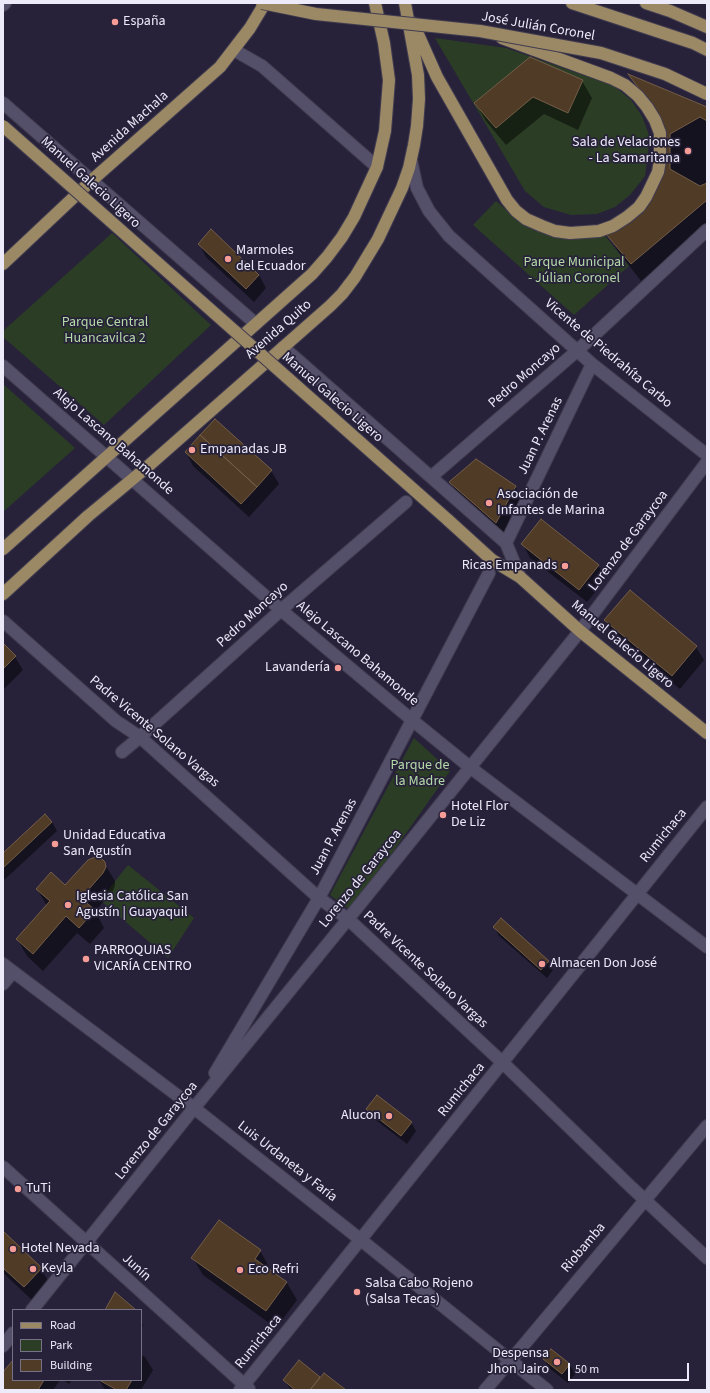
<!DOCTYPE html>
<html>
<head>
<meta charset="utf-8">
<style>
  body { margin:0 }
  #map { position:relative; width:710px; height:1393px; overflow:hidden; background:#272239; font-family:"Source Sans 3",sans-serif }
  canvas { display:block }
  .frame { position:absolute; inset:0; border:4px solid #edeafa; pointer-events:none }
  .legend { position:absolute; left:12px; top:1309px; width:130px; height:72px; box-sizing:border-box; background:#272239; border:1px solid #767286; margin:0; padding:5px 7px; list-style:none; font-size:12px; color:#edeafa }
  .legend li { display:flex; align-items:center; gap:8px; height:20px }
  .legend b { width:20px; border:1px solid #767286 }
  .scale { position:absolute; left:568px; top:1363px; width:121px; height:18px; box-sizing:border-box; border:2px solid #edeafa; border-top:0; padding-left:5px; font-size:12px; line-height:14px; white-space:nowrap; color:#edeafa; -webkit-text-stroke:3px #272239; paint-order:stroke }
</style>
</head>
<body>
<div id="map">
<canvas width="710" height="1393"></canvas>
<div class="frame"></div>
<ul class="legend">
<li><b style="height:5px;background:#9b8865"></b>Road</li>
<li><b style="height:11px;background:#2b3e25"></b>Park</li>
<li><b style="height:11px;background:#4f3b26"></b>Building</li>
</ul>
<div class="scale">50 m</div>
</div>
<script>
const g = document.querySelector('canvas').getContext('2d');
g.lineJoin = 'round';
function fillPath(path, color) { g.fillStyle = color; g.fill(path, 'evenodd'); }
const toPath = rows => new Path2D(rows.map(r => 'M' + r).join(''));
function stroke(path, color, width, dash) { g.strokeStyle = color; g.lineWidth = width; g.lineCap = dash ? 'butt' : 'round'; g.setLineDash(dash || []); g.stroke(path); }
function label(font, color, halo, rows, align = 'center') {
  g.font = font + ' "Source Sans 3",sans-serif'; g.lineWidth = 3.5; g.setLineDash([]); g.textBaseline = 'middle'; g.strokeStyle = halo; g.fillStyle = color; for (const [text, x, y, turn = 0] of rows) {
    g.save(); g.translate(x, y); g.rotate((+turn || 0) * Math.PI / 180); g.textAlign = isNaN(turn) ? turn : align; if (halo) g.strokeText(text, 0, 0); g.fillText(text, 0, 0); g.restore();
  }
}
fillPath(toPath([
  [435,38,506,48,614,86,631,100,642,116,649,135,648,155,645,176,630,195,615,207,597,214,571,215,544,207,525,191],
  [496,201,518,220,540,231,564,238,597,236,603,233,629,266,574,315,473,225],
  [112,233,211,325,104,425,3,337,3,331],
  [3,384,75,448,3,512],
  [414,738,450,771,351,911,330,895],
  [128,865,194,918,168,958,100,900]
]), '#2b3e25');
fillPath(toPath([
  [631,76,707,108,707,226,641,281,618,251,608,234,645,207,664,144,640,91],
  [582,81,592,98,578,130,544,114,506,145,486,121,475,103],
  [199,244,259,275,266,288,254,302,206,257],
  [186,452,271,471,279,484,249,517,193,466],
  [450,482,515,486,523,500,504,535,458,495],
  [523,544,598,565,606,579,587,602,530,558],
  [605,621,696,647,704,660,680,689,613,634],
  [3,644,15,657,23,670,3,690],
  [52,822,57,831,3,881,3,854],
  [104,863,115,881,115,885,113,891,95,911,104,928,90,944,77,933,43,971,27,956,17,939,47,906,37,889,65,886],
  [501,920,548,962,553,970,547,978,499,936,494,927],
  [368,1110,411,1122,416,1131,407,1144,373,1118],
  [3,1233,41,1269,49,1282,32,1300,3,1273],
  [260,1251,270,1268,269,1270,287,1283,297,1300,276,1328,203,1275,193,1258],
  [141,1321,143,1325,141,1329],
  [551,1350,570,1365,575,1374,568,1383,549,1368,544,1359],
  [141,1355,145,1357,153,1370,141,1390,105,1390,99,1380,141,1380],
  [13,1362,13,1380,60,1380,53,1390,3,1390,3,1374],
  [299,1362,320,1379,344,1390,291,1390,284,1380],
  [63,1380,72,1380,69,1384]
]), '#0007');
const building = toPath([
  [530,57,583,80,568,113,533,97,496,128,474,103,530,57],
  [628,74,707,107,707,200,631,264,606,234,655,189,656,111,628,74],
  [700,117,707,121,707,183,700,186,670,169,670,134,700,117],
  [211,229,259,275,246,289,198,244,211,229],
  [215,419,272,470,257,487,200,435,215,419],
  [200,435,257,487,241,504,185,452,200,435],
  [476,459,516,486,496,523,449,482,476,459],
  [541,519,599,565,579,590,521,544,541,519],
  [630,590,697,646,672,676,604,620,630,590],
  [3,643,16,656,3,669,3,643],
  [45,814,52,822,3,868,3,853,45,814],
  [95,857,101,858,105,862,106,867,103,873,81,898,95,910,79,928,66,916,33,954,16,939,50,901,36,889,51,872,65,885,88,860,95,857],
  [501,918,549,961,541,970,493,927,501,918],
  [377,1095,412,1122,401,1136,366,1109,377,1095],
  [219,1220,261,1250,255,1259,287,1282,266,1311,191,1258,219,1220],
  [3,1231,42,1268,24,1287,3,1268,3,1231],
  [115,1292,136,1310,105,1310,115,1292],
  [551,1349,570,1364,562,1374,543,1359,551,1349],
  [13,1360,13,1380,44,1380,38,1390,3,1390,3,1372,13,1360],
  [299,1360,320,1377,310,1390,295,1390,283,1380,299,1360],
  [324,1373,346,1390,310,1390,324,1373],
  [99,1380,132,1380,126,1390,117,1390,99,1380]
]);
fillPath(building, '#4f3b26');
stroke(building, '#735d48', 1);
const minor = toPath([
  [3,5,5,3],
  [234,50,262,66,377,167],
  [3,103,256,324],
  [411,160,417,188,429,211,449,236,592,364,707,455],
  [283,347,506,543,520,577],
  [3,366,281,610,412,720,471,768,707,947],
  [431,477,578,350,707,230],
  [506,543,592,364],
  [3,621,116,721,140,737,319,898,348,919,503,1063,630,1186,707,1258],
  [122,752,140,737,281,610,406,502],
  [3,964,194,1108,361,1240,547,1390],
  [3,984,13,972],
  [215,1073,319,898,489,573],
  [3,1167,249,1389],
  [32,1310,194,1108,348,919,580,631,707,462],
  [3,1346,13,1333],
  [240,1390,707,807],
  [485,1390,522,1347,707,1126]
]);
const major = toPath([
  [572,3,693,43,707,50],
  [646,3,670,11,707,27],
  [413,23,437,77,507,200,516,211,526,219,542,226,555,231,570,233,599,231,613,226,627,217,639,207,646,197,658,172,660,160,660,133,655,120,647,107,638,96,625,85,611,78,502,38],
  [3,264,91,181,220,67,250,28,265,3],
  [448,520,492,560,520,577,580,631,707,733],
  [3,549,312,274,327,257,342,237,354,217,377,167,385,131,389,80,384,43,375,3],
  [3,594,88,516,146,468,330,306,342,294,355,277,378,239,402,188,409,168,414,145,417,126,419,99,418,75,405,3]
]);
stroke(minor, '#413c50', 14);
stroke(major, '#413c50', 14);
stroke(minor, '#55506a', 12);
stroke(major, '#9b8865', 12);
const majorBridge = toPath([
  [262,3,316,14,480,31,601,53,665,74,707,94],
  [3,126,448,520]
]);
stroke(majorBridge, '#413c50', 14, []);
stroke(majorBridge, '#9b8865', 12);
for (const [x, y, r, color] of [
  [115,22,4,"#f59c96"],
  [688,151,4,"#f59c96"],
  [228,259,4,"#f59c96"],
  [192,450,4,"#f59c96"],
  [489,503,4,"#f59c96"],
  [565,566,4,"#f59c96"],
  [338,668,4,"#f59c96"],
  [443,815,4,"#f59c96"],
  [55,844,4,"#f59c96"],
  [68,905,4,"#f59c96"],
  [86,959,4,"#f59c96"],
  [542,964,4,"#f59c96"],
  [389,1116,4,"#f59c96"],
  [18,1189,4,"#f59c96"],
  [13,1249,4,"#f59c96"],
  [33,1269,4,"#f59c96"],
  [240,1270,4,"#f59c96"],
  [357,1292,4,"#f59c96"],
  [557,1362,4,"#f59c96"]
]) { const dot = new Path2D(); dot.arc(x, y, r, 0, 2 * Math.PI); g.fillStyle = color; g.fill(dot); stroke(dot, '#272239', 1.5); }
label('14px', '#edeafa', '#272239', [
  ["España",123,22],
  ["Sala de Velaciones",680,143,"right"],
  ["- La Samaritana",680,159,"right"],
  ["Marmoles",236,251],
  ["del Ecuador",236,267],
  ["Empanadas JB",200,450],
  ["Asociación de",497,495],
  ["Infantes de Marina",497,511],
  ["Ricas Empanads",557,566,"right"],
  ["Lavandería",330,668,"right"],
  ["Hotel Flor",451,807],
  ["De Liz",451,823],
  ["Unidad Educativa",63,836],
  ["San Agustín",63,852],
  ["Iglesia Católica San",76,897],
  ["Agustín | Guayaquil",76,913],
  ["PARROQUIAS",94,951],
  ["VICARÍA CENTRO",94,967],
  ["Almacen Don José",550,964],
  ["Alucon",381,1116,"right"],
  ["TuTi",26,1189],
  ["Hotel Nevada",21,1249],
  ["Keyla",41,1269],
  ["Eco Refri",248,1270],
  ["Salsa Cabo Rojeno",365,1284],
  ["(Salsa Tecas)",365,1300],
  ["Despensa",549,1354,"right"],
  ["Jhon Jairo",549,1370,"right"]
], 'left');
label('14px', '#edeafa', '#272239', [
  ["José Julián Coronel",538,27,10],
  ["Avenida Machala",130,127,-42],
  ["Manuel Galecio Ligero",90,183,42],
  ["Avenida Quito",279,330,-41],
  ["Vicente de Piedrahíta Carbo",608,354,40],
  ["Pedro Moncayo",525,376,-41],
  ["Manuel Galecio Ligero",332,398,41],
  ["Juan P. Arenas",541,436,-64],
  ["Alejo Lascano Bahamonde",113,442,41],
  ["Lorenzo de Garaycoa",629,541,-53],
  ["Pedro Moncayo",253,615,-42],
  ["Manuel Galecio Ligero",622,645,40],
  ["Alejo Lascano Bahamonde",357,654,40],
  ["Padre Vicente Solano Vargas",154,732,40],
  ["Rumichaca",664,836,-51],
  ["Juan P. Arenas",334,837,-62],
  ["Lorenzo de Garaycoa",361,879,-51],
  ["Padre Vicente Solano Vargas",425,970,43],
  ["Rumichaca",462,1090,-51],
  ["Lorenzo de Garaycoa",157,1131,-51],
  ["Luis Urdaneta y Faría",287,1162,38],
  ["Riobamba",584,1248,-50],
  ["Junín",136,1268,42],
  ["Rumichaca",259,1342,-51]
]);
label('14px', '#b4daa8', '#272239', [
  ["Parque Municipal",574,263],
  ["- Júlian Coronel",574,279],
  ["Parque Central",105,323],
  ["Huancavilca 2",105,339],
  ["Parque de",420,766],
  ["la Madre",420,782]
]);
</script>
</body>
</html>
